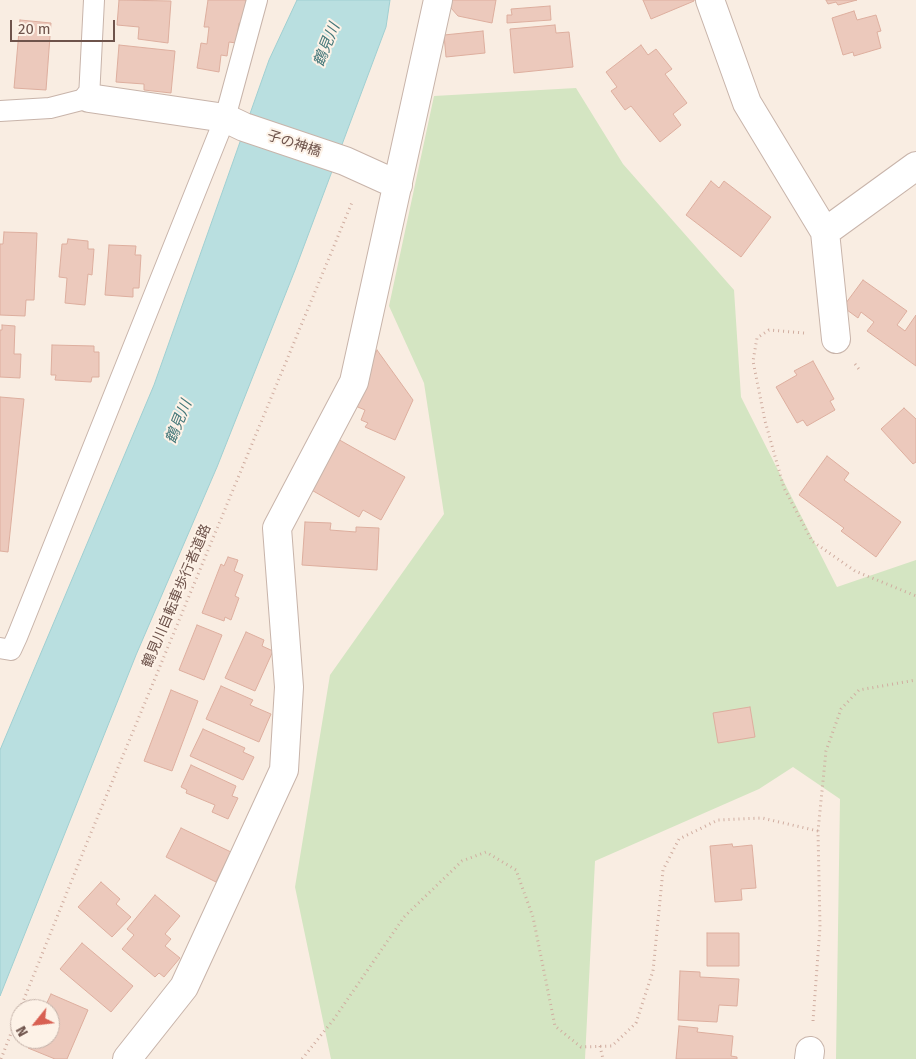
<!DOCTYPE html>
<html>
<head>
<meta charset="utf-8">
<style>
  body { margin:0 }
  #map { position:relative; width:916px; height:1059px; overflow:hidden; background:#f9ede2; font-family:"Fira Sans",sans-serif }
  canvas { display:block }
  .north { position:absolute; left:10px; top:999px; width:50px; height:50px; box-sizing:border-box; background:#fdf2e7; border:1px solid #c4b2a9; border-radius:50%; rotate:241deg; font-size:14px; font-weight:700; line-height:20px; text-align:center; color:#6e534b }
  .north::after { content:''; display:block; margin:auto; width:18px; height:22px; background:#d86052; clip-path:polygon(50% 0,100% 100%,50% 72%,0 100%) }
  .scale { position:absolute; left:10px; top:20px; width:105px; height:22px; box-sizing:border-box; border:2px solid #6e534b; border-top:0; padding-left:6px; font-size:15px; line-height:18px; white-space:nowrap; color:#6e534b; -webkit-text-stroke:4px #fdf2e7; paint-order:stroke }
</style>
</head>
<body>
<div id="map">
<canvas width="916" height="1059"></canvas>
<div class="north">N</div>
<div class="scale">20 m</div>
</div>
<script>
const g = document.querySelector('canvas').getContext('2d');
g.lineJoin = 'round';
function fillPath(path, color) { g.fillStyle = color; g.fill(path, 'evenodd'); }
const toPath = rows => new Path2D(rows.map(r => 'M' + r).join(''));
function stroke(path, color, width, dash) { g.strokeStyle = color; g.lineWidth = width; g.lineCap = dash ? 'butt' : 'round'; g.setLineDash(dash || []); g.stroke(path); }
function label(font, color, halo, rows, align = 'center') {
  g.font = font + ' "Fira Sans","Noto Sans JP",sans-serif'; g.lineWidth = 4; g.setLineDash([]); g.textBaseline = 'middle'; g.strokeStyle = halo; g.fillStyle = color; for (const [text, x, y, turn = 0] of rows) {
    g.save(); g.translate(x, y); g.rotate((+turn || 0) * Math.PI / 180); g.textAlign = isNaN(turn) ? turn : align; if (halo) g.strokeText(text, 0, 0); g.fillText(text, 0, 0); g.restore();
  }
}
fillPath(toPath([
  [576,88,623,164,734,290,741,397,837,587,916,560,916,1059,836,1059,840,799,793,767,759,789,595,861,585,1059,331,1059,295,887,330,675,444,514,424,383,389,306,434,96]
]), '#d4e5c2');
const water = toPath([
  [297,0,390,0,386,27,295,270,217,467,136,655,0,996,0,750,154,385,269,60,297,0]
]);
fillPath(water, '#b9dfe0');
stroke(water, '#a0cfd1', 1);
const building = toPath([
  [119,0,171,1,168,43,138,39,139,27,117,25,119,0],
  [208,0,246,0,243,23,239,23,236,43,229,42,227,56,221,55,219,72,197,68,201,43,207,44,209,27,204,27,208,0],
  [452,0,496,0,492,23,458,16,451,8,452,0],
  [643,0,694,0,694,1,651,19,643,0],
  [826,0,857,0,838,5,836,2,828,4,826,0],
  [550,6,551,20,507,23,507,15,512,15,511,9,550,6],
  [854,11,857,20,876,15,881,31,877,32,881,48,854,56,853,52,843,55,832,18,854,11],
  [20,20,51,23,46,90,14,88,20,20],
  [555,25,556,33,569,32,573,67,514,73,510,29,555,25],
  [483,31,485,53,446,57,444,35,483,31],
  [119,45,175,51,171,93,144,90,144,84,116,82,119,45],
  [641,45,648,55,656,49,672,69,665,74,687,103,673,114,681,125,660,142,631,106,625,110,611,91,617,87,606,72,641,45],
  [711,181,719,188,724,181,771,217,741,257,686,215,711,181],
  [4,232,37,233,34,300,26,300,25,316,0,315,0,244,3,244,4,232],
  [68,239,88,241,88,249,94,249,92,275,88,274,85,305,65,303,67,278,59,277,62,244,67,244,68,239],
  [109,245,136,246,135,255,141,255,139,288,133,288,133,297,105,295,109,245],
  [863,280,907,311,897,325,905,331,916,315,916,366,867,331,874,322,861,312,858,318,843,307,863,280],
  [2,325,15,326,14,354,21,354,20,378,0,377,0,330,2,330,2,325],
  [52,345,94,346,94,352,99,352,99,377,92,377,91,382,55,380,56,375,51,375,52,345],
  [377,350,413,400,395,440,365,427,368,423,361,420,365,410,353,405,377,350],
  [813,361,834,399,830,401,835,410,807,426,803,420,797,423,776,387,797,375,794,371,813,361],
  [0,397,24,399,8,552,0,551,0,397],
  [904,408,916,419,916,462,913,464,881,429,904,408],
  [336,438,405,477,381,520,363,510,359,517,308,488,336,438],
  [827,456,849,473,844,480,901,522,876,557,841,531,844,528,799,495,827,456],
  [305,522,331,523,330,530,356,532,356,527,379,528,377,570,302,565,305,522],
  [228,557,238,560,234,571,243,575,235,596,239,598,231,620,225,617,224,621,202,613,221,564,224,566,228,557],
  [197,625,222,635,204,680,179,670,197,625],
  [246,632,264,640,262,646,273,651,255,691,225,678,246,632],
  [221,686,253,700,250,705,271,714,259,742,206,719,221,686],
  [171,690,198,701,172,771,144,761,171,690],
  [750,707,755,737,718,743,713,713,750,707],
  [203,729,245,748,243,752,254,757,243,780,190,756,203,729],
  [191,765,236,786,232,796,238,798,228,819,212,812,215,805,186,793,187,790,181,787,191,765],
  [181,828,231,852,216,882,166,857,181,828],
  [732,844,733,847,752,845,756,888,741,889,742,900,715,902,710,846,732,844],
  [101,882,120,899,116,904,131,917,112,937,78,907,101,882],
  [155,895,180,916,165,934,171,939,165,946,180,958,164,977,159,973,155,977,122,949,134,935,127,929,155,895],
  [707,933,739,933,739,966,707,966,707,933],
  [82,943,133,986,111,1012,60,969,82,943],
  [680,971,700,972,700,977,739,979,737,1006,719,1005,717,1022,678,1020,680,971],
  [51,994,88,1010,67,1059,55,1059,28,1048,32,1039,50,1039,50,1009,44,1009,51,994],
  [679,1026,698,1028,697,1032,733,1036,731,1056,737,1057,737,1059,676,1059,679,1026]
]);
fillPath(building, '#ecc9bc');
stroke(building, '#ddae9e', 1);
const lane = toPath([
  [0,111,50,108,89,98,94,0],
  [0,648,11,650,17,637,225,118,257,0]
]);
const street = toPath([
  [710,0,747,103,825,232,836,339],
  [89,98,225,118,244,127,345,161,398,185],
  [825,232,916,166],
  [127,1059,184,987,284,770,289,687,277,528,354,382,438,0],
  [809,1059,810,1051]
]);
stroke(lane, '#c8b4aa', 22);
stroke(street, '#c8b4aa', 30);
stroke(toPath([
  [804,333,769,330,757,338,753,361,765,421,784,488,812,541,855,571,916,596],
  [855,364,861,372],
  [20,1009,86,845,353,200],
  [813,1021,820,927,818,831,826,751,841,709,859,690,916,680],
  [600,1046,603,1059],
  [1,1059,20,1010],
  [302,1059,334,1019,404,917,462,861,486,852,516,870,533,917,555,1026,581,1047,612,1046,636,1023,653,971,663,870,679,839,718,820,762,818,818,831]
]), '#d0ada0', 3, [1, 4]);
stroke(lane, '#fff', 20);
stroke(street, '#fff', 28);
label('14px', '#6e534b', '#fdf2e7', [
  ["子の神橋",294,144,18],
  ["鶴見川自転車歩行者道路",177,596,-67]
]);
label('italic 15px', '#447779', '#fdf2e7', [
  ["鶴見川",327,45,-68],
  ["鶴見川",179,422,-68]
]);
</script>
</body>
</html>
